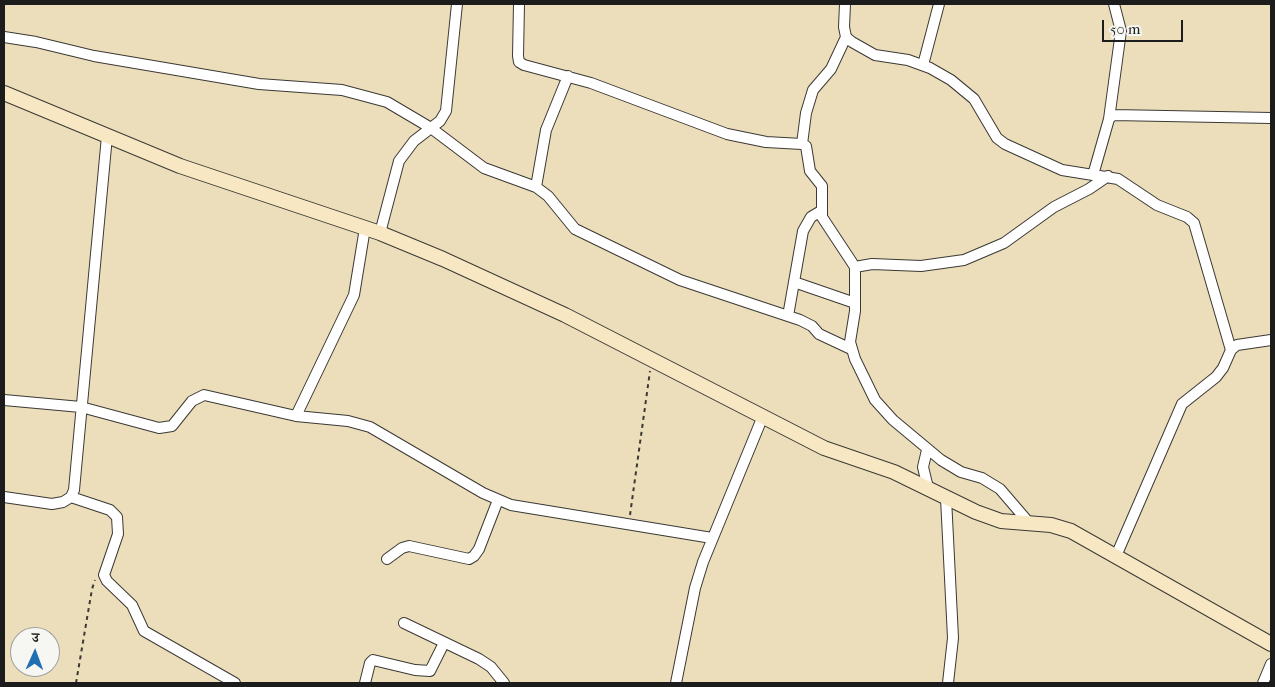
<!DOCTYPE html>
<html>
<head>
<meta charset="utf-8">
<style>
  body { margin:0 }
  #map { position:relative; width:1275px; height:687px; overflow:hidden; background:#ecdebb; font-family:"IM FELL French Canon","Noto Serif Devanagari",serif }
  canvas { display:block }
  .frame { position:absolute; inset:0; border:5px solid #1c1c1c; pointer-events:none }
  .north { position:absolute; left:10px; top:627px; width:50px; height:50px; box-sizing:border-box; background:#f6f6f2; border:1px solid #9f9f9c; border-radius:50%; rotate:2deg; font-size:14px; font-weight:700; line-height:20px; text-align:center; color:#1c1c1c }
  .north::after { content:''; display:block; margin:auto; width:18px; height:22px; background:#1f6fb2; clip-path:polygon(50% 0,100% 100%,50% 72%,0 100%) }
  .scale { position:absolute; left:1102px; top:20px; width:81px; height:22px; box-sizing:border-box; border:2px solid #1c1c1c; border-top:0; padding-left:6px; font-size:15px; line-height:18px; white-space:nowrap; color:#1c1c1c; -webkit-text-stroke:4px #f6f6f2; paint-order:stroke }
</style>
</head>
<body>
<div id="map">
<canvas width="1275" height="687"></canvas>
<div class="frame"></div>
<div class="north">उ</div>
<div class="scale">50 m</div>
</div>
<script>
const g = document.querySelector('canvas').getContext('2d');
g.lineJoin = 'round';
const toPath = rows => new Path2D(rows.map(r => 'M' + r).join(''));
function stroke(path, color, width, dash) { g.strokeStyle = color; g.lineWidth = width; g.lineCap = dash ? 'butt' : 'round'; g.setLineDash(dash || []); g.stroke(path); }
const street = toPath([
  [519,4,518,56,519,62,524,65,591,83,727,134,766,142,802,144,806,146,810,171,822,186,822,217,855,267,855,311,850,342,855,359,875,400,893,420,941,460,961,472,982,478,1000,489,1030,524],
  [845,4,844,27,846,37,852,42,875,55,908,60,930,68,951,80,974,99,997,138,1005,144,1062,170,1118,179,1157,205,1187,217,1194,223,1231,350],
  [4,37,36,42,94,56,259,84,342,90,387,102,431,128,484,168,536,187,548,196,575,229,680,280,800,320,812,326,819,334,851,349],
  [923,65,939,4],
  [1109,119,1121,31,1114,4],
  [802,144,806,113,813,90,831,69,846,37],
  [1093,175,1109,119,1113,115,1271,118],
  [536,187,546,130,568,76],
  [380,233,399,161,414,141,440,121,446,111,457,4],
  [855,267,872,264,921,266,964,260,1004,243,1054,207,1089,189,1108,176],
  [794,282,855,303],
  [788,316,803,231,811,217,821,211],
  [4,400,81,407,159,428,172,426,192,401,204,395,296,416,354,295,365,228],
  [296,416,348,421,370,427,483,493,511,505,712,538],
  [927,450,923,467,928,488],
  [4,497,52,504,63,502,71,497,74,490,107,136],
  [71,497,110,510,117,517,118,534,104,575,107,581,132,605,144,631,235,683],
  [946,498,953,638,948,683],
  [1116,556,1182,404,1216,377,1223,368,1231,350,1237,345,1271,340],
  [387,559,402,548,409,546,469,559,474,556,479,549,498,500],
  [404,623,479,659,491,667,504,683],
  [365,683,370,663,373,660,415,670,430,671,444,643],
  [676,683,695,588,703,562,763,416],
  [1263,683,1271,664]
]);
const secondary = toPath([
  [4,93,180,166,380,233,443,259,565,315,824,448,894,472,976,512,1001,521,1051,525,1071,531,1271,644]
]);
stroke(street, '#3b3934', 12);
stroke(secondary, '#3b3934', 16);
stroke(toPath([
  [630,515,650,371],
  [76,683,92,589,95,580]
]), '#3b3934', 2, [4, 4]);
stroke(street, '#fff', 10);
stroke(secondary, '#f7e8c3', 14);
</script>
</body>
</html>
